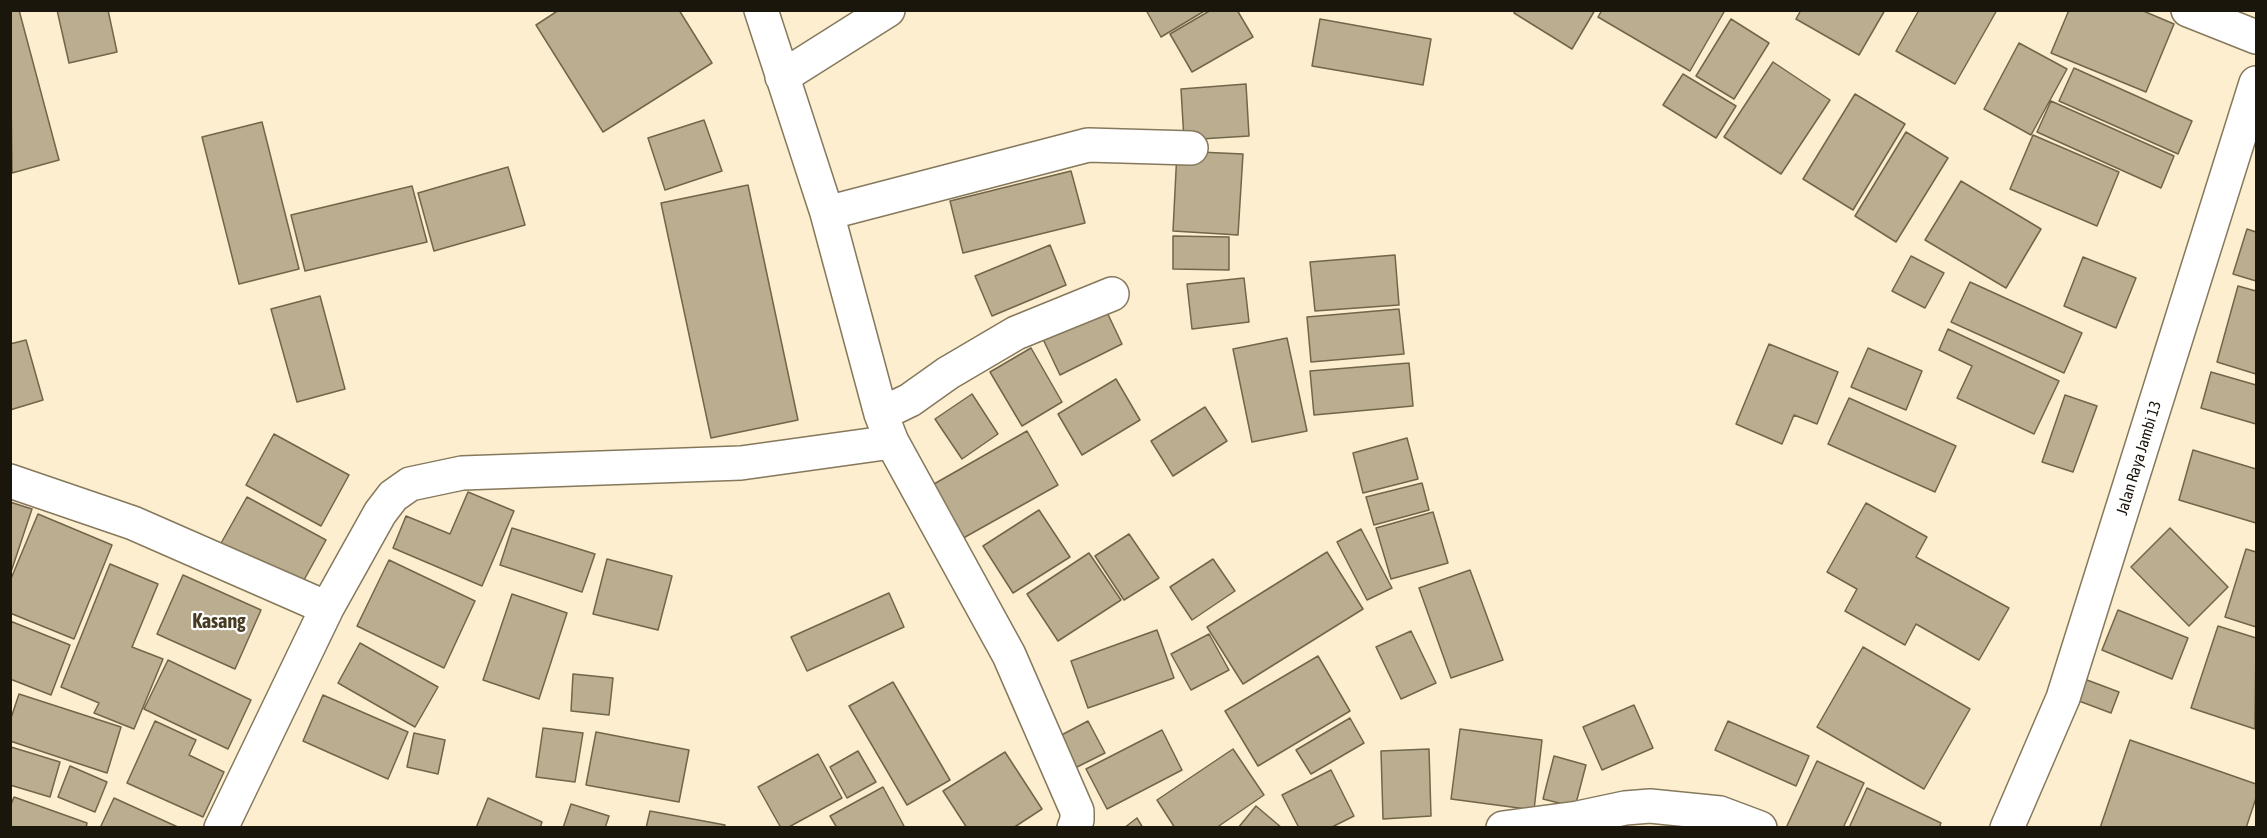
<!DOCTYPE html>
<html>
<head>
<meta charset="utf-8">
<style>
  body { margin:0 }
  #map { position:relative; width:2267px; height:838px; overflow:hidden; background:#fceecf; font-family:"Asap Condensed",sans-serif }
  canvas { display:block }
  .frame { position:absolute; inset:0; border:12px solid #1b160b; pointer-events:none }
</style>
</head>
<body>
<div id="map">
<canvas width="2267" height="838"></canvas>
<div class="frame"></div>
</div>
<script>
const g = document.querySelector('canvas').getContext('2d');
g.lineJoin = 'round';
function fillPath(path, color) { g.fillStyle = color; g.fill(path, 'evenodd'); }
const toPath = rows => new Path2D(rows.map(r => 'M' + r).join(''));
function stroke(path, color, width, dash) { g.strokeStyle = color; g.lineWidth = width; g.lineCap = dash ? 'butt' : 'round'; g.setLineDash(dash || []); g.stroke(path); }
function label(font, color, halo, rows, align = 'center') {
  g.font = font + ' "Asap Condensed",sans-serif'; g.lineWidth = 4.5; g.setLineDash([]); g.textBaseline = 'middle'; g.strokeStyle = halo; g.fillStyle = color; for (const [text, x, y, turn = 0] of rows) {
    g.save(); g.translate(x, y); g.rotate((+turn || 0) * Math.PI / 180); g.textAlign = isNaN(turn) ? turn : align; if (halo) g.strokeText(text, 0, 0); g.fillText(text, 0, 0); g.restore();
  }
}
const building = toPath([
  [10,10,19,10,59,160,12,173,10,10],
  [57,10,108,10,117,52,69,63,57,10],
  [559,10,679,10,712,63,603,132,536,25,559,10],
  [1146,10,1206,10,1161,37,1146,10],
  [1211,10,1237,10,1253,37,1192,72,1170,34,1211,10],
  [1516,10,1595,10,1572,49,1514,13,1516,10],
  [1602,10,1722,10,1724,12,1690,71,1598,17,1602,10],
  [1801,10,1885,10,1859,55,1796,19,1801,10],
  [1919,10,1997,10,1955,84,1896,51,1919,10],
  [2069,10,2141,10,2174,24,2146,92,2051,53,2069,10],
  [1320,19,1431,39,1423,85,1312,66,1320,19],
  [1731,19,1769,43,1734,99,1696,76,1731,19],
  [2019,43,2067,69,2031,135,1984,109,2019,43],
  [1773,62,1830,100,1781,174,1724,137,1773,62],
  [2074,68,2192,121,2178,154,2059,101,2074,68],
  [1683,74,1736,106,1716,138,1663,105,1683,74],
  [1246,84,1249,136,1184,140,1181,89,1246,84],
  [1855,94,1905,124,1853,210,1803,179,1855,94],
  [2051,101,2174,156,2161,188,2037,132,2051,101],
  [704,120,722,171,665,190,648,138,704,120],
  [262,122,299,269,239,284,202,137,262,122],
  [1906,132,1948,158,1896,242,1855,216,1906,132],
  [2033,135,2119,172,2097,226,2010,189,2033,135],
  [1177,151,1243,154,1238,235,1173,231,1177,151],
  [508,167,525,225,434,251,418,193,508,167],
  [1071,171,1085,223,963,253,950,201,1071,171],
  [1961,181,2041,229,2006,288,1925,240,1961,181],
  [748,185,798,420,711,438,661,203,748,185],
  [412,186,427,242,305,271,291,215,412,186],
  [2247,229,2256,232,2256,281,2233,274,2247,229],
  [1173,236,1229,237,1229,270,1173,269,1173,236],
  [1050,245,1066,285,992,316,975,276,1050,245],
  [1395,255,1399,305,1315,311,1310,262,1395,255],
  [1911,256,1944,273,1925,308,1892,291,1911,256],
  [2083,257,2136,278,2116,328,2064,306,2083,257],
  [1244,278,1249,322,1192,329,1187,284,1244,278],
  [1970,282,2082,333,2064,373,1951,322,1970,282],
  [2238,286,2256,291,2256,374,2217,362,2238,286],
  [320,296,345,389,297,402,271,309,320,296],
  [1105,308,1122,344,1060,375,1042,337,1105,308],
  [1399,309,1404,354,1311,362,1307,317,1399,309],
  [1948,329,2059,381,2034,434,1957,398,1972,366,1939,350,1948,329],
  [1287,338,1307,431,1252,442,1233,349,1287,338],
  [26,340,43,400,10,410,10,344,26,340],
  [1769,344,1838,372,1817,424,1794,415,1782,444,1736,424,1769,344],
  [1031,348,1062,402,1022,426,990,372,1031,348],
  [1868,348,1922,371,1906,410,1851,387,1868,348],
  [1409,363,1413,406,1314,415,1310,371,1409,363],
  [2211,372,2256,385,2256,424,2201,408,2211,372],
  [1116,379,1140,420,1082,455,1058,414,1116,379],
  [972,394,998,434,962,459,935,419,972,394],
  [2065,395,2097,406,2073,472,2042,462,2065,395],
  [1849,398,1956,446,1935,492,1828,444,1849,398],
  [1205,407,1227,441,1173,476,1151,441,1205,407],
  [1027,431,1058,485,958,541,927,488,1027,431],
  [274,434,349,475,321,526,246,485,274,434],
  [1407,438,1418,479,1363,493,1353,453,1407,438],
  [2193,450,2256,469,2256,523,2179,500,2193,450],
  [1422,483,1429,510,1374,525,1366,497,1422,483],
  [468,492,514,511,482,586,393,548,406,516,450,534,468,492],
  [247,497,326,540,299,589,220,545,247,497],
  [10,502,32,509,10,575,10,502],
  [1866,503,1927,537,1916,557,2009,608,1979,660,1916,624,1905,645,1845,611,1857,589,1827,572,1866,503],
  [1039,510,1070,557,1013,593,983,546,1039,510],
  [1433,512,1448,563,1391,579,1376,528,1433,512],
  [38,514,112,545,74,639,10,613,10,581,38,514],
  [512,528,595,554,582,592,500,565,512,528],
  [2170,528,2228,587,2189,626,2131,567,2170,528],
  [1361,529,1392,588,1367,600,1337,542,1361,529],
  [1129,534,1159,578,1124,600,1095,556,1129,534],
  [2246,549,2256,552,2256,627,2225,617,2246,549],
  [1327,552,1363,609,1243,684,1207,627,1327,552],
  [1089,553,1121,600,1058,641,1027,594,1089,553],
  [607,559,672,576,658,630,593,614,607,559],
  [1213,559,1235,591,1192,620,1170,587,1213,559],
  [389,560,475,601,444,668,357,626,389,560],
  [110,564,158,584,132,647,163,659,134,729,94,713,99,703,61,687,110,564],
  [1470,570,1503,660,1451,678,1419,588,1470,570],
  [183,575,261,610,235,669,157,634,183,575],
  [889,593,904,627,807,671,791,637,889,593],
  [512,594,567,613,539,699,483,680,512,594],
  [2118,610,2188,638,2172,679,2102,650,2118,610],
  [10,621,70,645,51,695,10,679,10,621],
  [2218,626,2256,638,2255,729,2191,708,2218,626],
  [1157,630,1174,678,1088,708,1071,661,1157,630],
  [1411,631,1436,683,1401,699,1376,647,1411,631],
  [1209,634,1229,670,1191,690,1171,654,1209,634],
  [360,643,438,687,415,727,338,683,360,643],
  [1863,647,1970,709,1924,789,1817,727,1863,647],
  [1318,656,1350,711,1258,766,1225,711,1318,656],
  [168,660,251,700,228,749,144,709,168,660],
  [573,674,613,678,609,715,571,711,573,674],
  [2079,677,2119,692,2111,713,2071,698,2079,677],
  [893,682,950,780,907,805,849,706,893,682],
  [19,694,121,727,107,773,10,741,10,721,19,694],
  [323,695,408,732,388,779,303,741,323,695],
  [1634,705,1653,748,1602,770,1583,727,1634,705],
  [1350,718,1364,743,1311,774,1296,750,1350,718],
  [155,721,196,740,189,755,224,772,203,817,127,783,155,721],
  [1088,721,1105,753,1071,770,1054,739,1088,721],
  [1728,721,1809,756,1796,786,1715,750,1728,721],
  [543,728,583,733,575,782,536,777,543,728],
  [1460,729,1542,740,1534,810,1451,799,1460,729],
  [1162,730,1182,770,1107,809,1086,769,1162,730],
  [596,732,689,750,679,802,586,785,596,732],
  [414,733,445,740,438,774,407,767,414,733],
  [2130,740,2256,784,2256,798,2246,828,2100,828,2130,740],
  [11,747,60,762,50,797,10,785,11,747],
  [1233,749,1264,795,1216,828,1175,828,1157,800,1233,749],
  [1429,749,1431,816,1383,819,1381,751,1429,749],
  [858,751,876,782,847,798,830,767,858,751],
  [1005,752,1042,809,1013,828,967,828,943,791,1005,752],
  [818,754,842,798,787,828,781,828,758,787,818,754],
  [1554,756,1586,765,1575,807,1543,799,1554,756],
  [1817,761,1864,783,1843,828,1786,828,1817,761],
  [70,766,107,782,95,812,58,797,70,766],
  [1331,770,1354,816,1330,828,1299,828,1282,795,1331,770],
  [883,787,904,826,901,828,837,828,830,816,883,787],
  [1867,788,1941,823,1939,828,1849,828,1867,788],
  [14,797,87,823,86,828,10,828,10,807,14,797],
  [114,798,180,828,100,828,114,798],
  [488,798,542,822,540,828,476,828,488,798],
  [571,804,609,816,605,828,563,828,571,804],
  [1256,806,1282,828,1238,828,1256,806],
  [650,811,725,825,724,828,646,828,650,811],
  [1137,818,1143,828,1124,828,1137,818]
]);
fillPath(building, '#bbae90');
stroke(building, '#71654a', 1.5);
const minor = toPath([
  [761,10,827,213,881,414,892,442,1009,655,1077,811,1077,820,1074,828],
  [2188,10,2256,37],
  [782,77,888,10],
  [827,213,1088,145,1191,148],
  [881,414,910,400,948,373,1016,333,1112,294],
  [10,481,133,523,327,608],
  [221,828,327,608,380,513,393,496,410,484,462,473,741,463,892,442],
  [1503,828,1578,818,1625,808,1650,806,1720,813,1760,828],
  [2007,828,2063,698,2256,83]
]);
stroke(minor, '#85785c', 36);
stroke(minor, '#fff', 33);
label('16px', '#1b160b', '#fff', [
  ["Jalan Raya Jambi 13",2139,458,-73]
]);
label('bold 20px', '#473c22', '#fff', [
  ["Kasang",219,622]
]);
</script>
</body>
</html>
